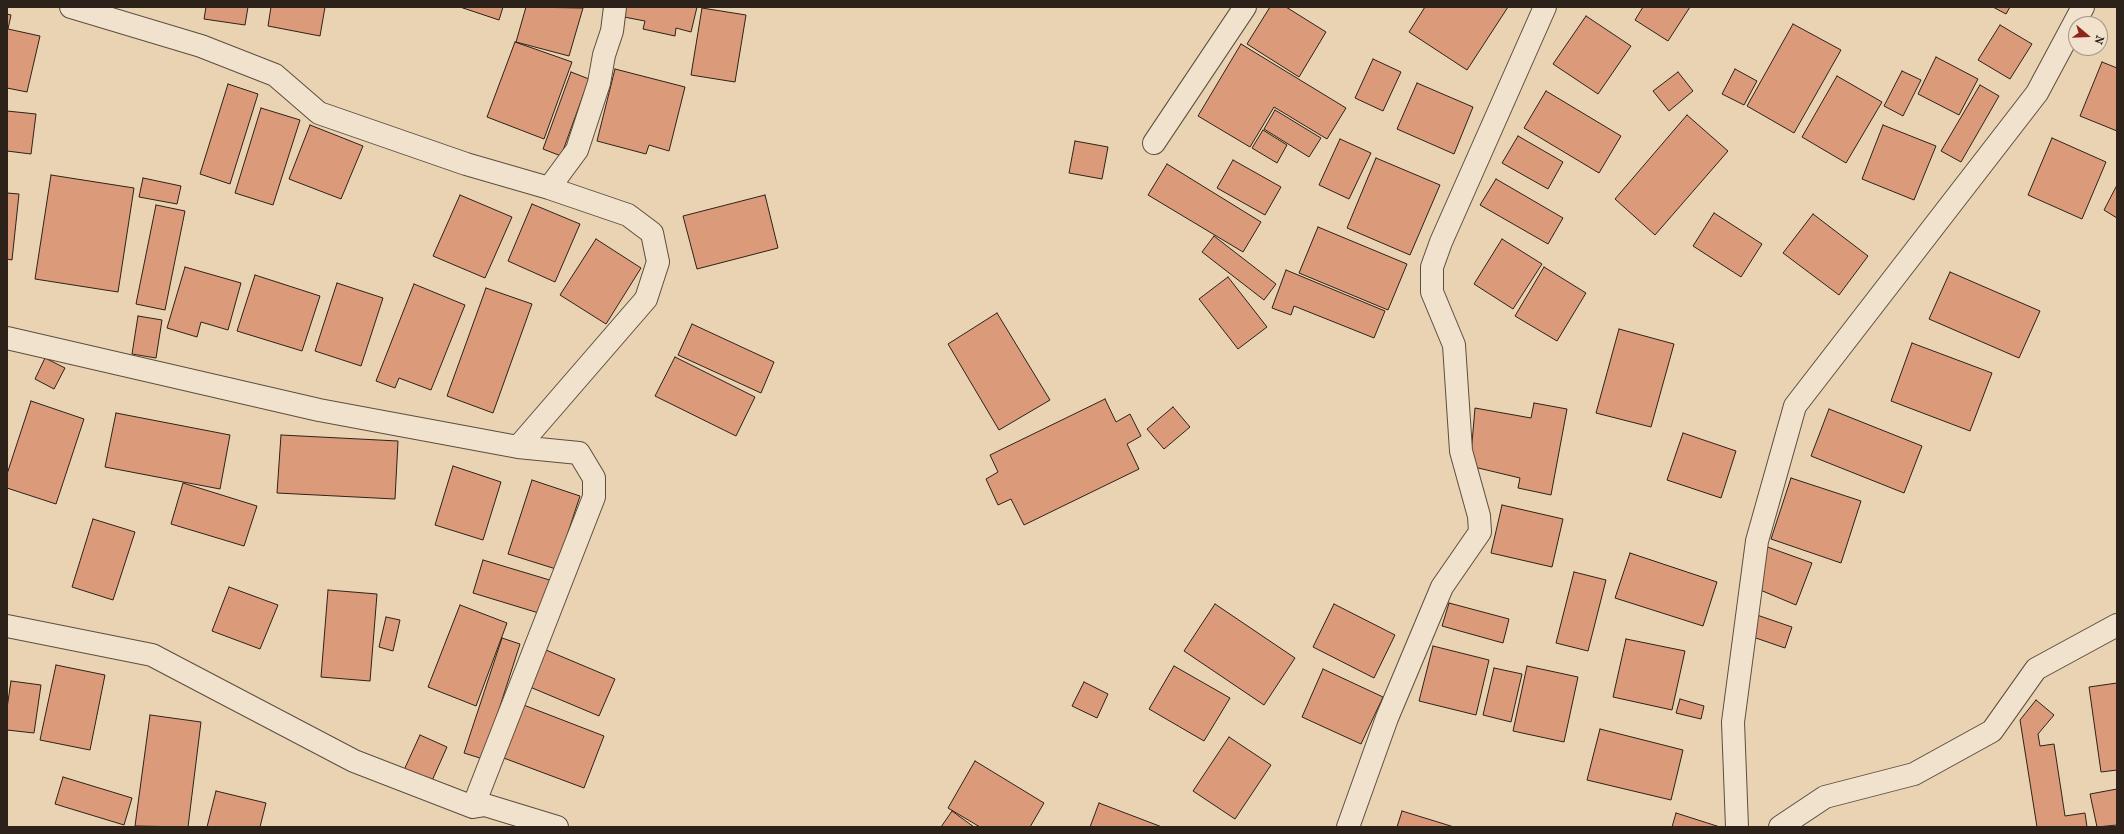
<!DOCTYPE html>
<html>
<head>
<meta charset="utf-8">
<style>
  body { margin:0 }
  #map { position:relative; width:2124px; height:834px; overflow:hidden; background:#ead3b2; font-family:"IM FELL French Canon",serif }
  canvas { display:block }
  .frame { position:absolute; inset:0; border:8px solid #2d2219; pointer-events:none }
  .north { position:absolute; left:2068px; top:16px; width:40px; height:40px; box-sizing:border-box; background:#f1e2cd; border:1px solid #a39585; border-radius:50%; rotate:109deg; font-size:11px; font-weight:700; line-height:16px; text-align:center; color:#2d2219 }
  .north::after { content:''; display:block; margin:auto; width:14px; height:18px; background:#8f2418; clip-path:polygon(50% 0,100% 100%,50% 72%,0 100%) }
</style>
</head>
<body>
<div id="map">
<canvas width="2124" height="834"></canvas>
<div class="frame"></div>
<div class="north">N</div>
</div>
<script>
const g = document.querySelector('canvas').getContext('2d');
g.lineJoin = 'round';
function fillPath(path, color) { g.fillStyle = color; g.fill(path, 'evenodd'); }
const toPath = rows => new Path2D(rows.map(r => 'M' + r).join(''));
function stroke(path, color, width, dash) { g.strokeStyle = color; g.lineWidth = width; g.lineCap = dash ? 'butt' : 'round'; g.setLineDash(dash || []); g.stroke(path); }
const building = toPath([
  [206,7,248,7,245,25,204,19,206,7],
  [271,7,325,7,320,36,268,26,271,7],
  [460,7,503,7,499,20,460,7],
  [526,7,583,8,569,56,516,42,526,7],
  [626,7,697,7,691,32,676,28,675,36,643,29,645,21,624,17,626,7],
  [1270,7,1286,7,1326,32,1299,77,1247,44,1270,7],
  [1425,7,1508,7,1467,70,1409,32,1425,7],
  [1643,7,1690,7,1668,41,1635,20,1643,7],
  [1993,7,2010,7,2006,14,1993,7],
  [702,8,746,15,735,82,691,75,702,8],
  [7,14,11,15,8,29,40,36,27,92,7,88,7,14],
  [1586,16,1631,46,1598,94,1553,64,1586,16],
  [1793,24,1841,50,1794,133,1747,106,1793,24],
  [2000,25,2032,44,2010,79,1978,60,2000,25],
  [515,42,572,62,544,139,487,117,515,42],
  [1241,44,1346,108,1327,139,1274,107,1250,147,1198,116,1241,44],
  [1936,57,1978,79,1959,115,1918,94,1936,57],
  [1373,59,1401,72,1383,111,1355,98,1373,59],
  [2102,62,2117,68,2117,131,2080,116,2102,62],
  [615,69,685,87,669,151,649,145,646,154,597,141,615,69],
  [1735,69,1757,81,1744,105,1722,94,1735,69],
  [1902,71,1921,80,1903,116,1884,106,1902,71],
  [571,72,589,79,561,156,543,149,571,72],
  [1678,72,1693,91,1669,111,1653,91,1678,72],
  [1837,76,1882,102,1846,163,1802,137,1837,76],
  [1417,83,1473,107,1454,154,1397,129,1417,83],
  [228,84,258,94,230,184,200,174,228,84],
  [1980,85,1999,96,1961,162,1941,151,1980,85],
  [1546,91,1621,136,1599,173,1524,128,1546,91],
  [261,108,300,120,273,205,235,193,261,108],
  [1275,110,1321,138,1309,157,1264,129,1275,110],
  [7,111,36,114,31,154,7,151,7,111],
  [1687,115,1728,151,1655,235,1615,199,1687,115],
  [310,125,363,146,341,199,289,179,310,125],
  [1883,125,1936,146,1914,200,1862,179,1883,125],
  [1263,130,1287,145,1277,163,1252,148,1263,130],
  [1518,136,1563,162,1548,189,1502,163,1518,136],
  [2052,138,2106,162,2082,219,2028,195,2052,138],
  [1340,139,1371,153,1349,199,1319,185,1340,139],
  [1075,141,1108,147,1102,179,1069,173,1075,141],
  [1376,158,1440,185,1410,255,1347,228,1376,158],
  [1233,160,1281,187,1265,215,1217,188,1233,160],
  [1167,164,1261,222,1243,252,1148,195,1167,164],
  [51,175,134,188,118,292,35,279,51,175],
  [143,178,181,186,177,204,139,197,143,178],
  [1496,179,1563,218,1548,244,1480,205,1496,179],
  [2117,185,2117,218,2104,210,2117,185],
  [7,193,19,194,12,260,7,259,7,193],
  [460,195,512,217,485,278,433,256,460,195],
  [765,195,778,248,697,269,683,216,765,195],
  [532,204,580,224,555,282,508,261,532,204],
  [156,205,185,211,165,310,136,304,156,205],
  [1714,213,1762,244,1741,277,1693,246,1714,213],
  [1813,214,1868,256,1839,295,1783,253,1813,214],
  [1318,227,1407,264,1388,310,1299,273,1318,227],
  [1214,236,1276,284,1264,300,1202,252,1214,236],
  [596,239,641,268,606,324,560,295,596,239],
  [1502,239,1542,264,1513,309,1474,284,1502,239],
  [185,267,241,283,228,330,201,322,197,337,167,328,185,267],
  [1544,267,1586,293,1557,341,1515,316,1544,267],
  [1286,270,1385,311,1374,338,1294,306,1291,315,1272,308,1286,270],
  [1950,272,2040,311,2019,358,1929,319,1950,272],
  [255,275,320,296,302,351,237,331,255,275],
  [1228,277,1267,327,1238,349,1199,299,1228,277],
  [337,283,383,298,361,366,315,351,337,283],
  [414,284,465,305,431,390,399,378,395,388,376,381,414,284],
  [486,288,532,304,493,413,447,396,486,288],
  [997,313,1050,400,999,430,948,344,997,313],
  [138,316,162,320,156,358,132,354,138,316],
  [692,324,774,362,761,393,678,355,692,324],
  [1619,329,1674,344,1651,427,1596,413,1619,329],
  [1912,343,1992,373,1970,431,1891,401,1912,343],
  [675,357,755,397,736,436,655,396,675,357],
  [45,358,65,368,54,389,35,379,45,358],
  [1105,399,1116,422,1130,414,1141,436,1127,444,1139,469,1024,525,1011,499,998,505,986,479,998,472,990,455,1105,399],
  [31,401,84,419,56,504,7,488,7,474,31,401],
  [1534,403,1567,409,1551,495,1518,488,1520,478,1470,466,1475,408,1531,418,1534,403],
  [1173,407,1190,427,1164,449,1147,429,1173,407],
  [1829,409,1922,446,1904,493,1811,456,1829,409],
  [116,413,230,435,220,489,105,467,116,413],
  [1683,433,1736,451,1721,498,1667,480,1683,433],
  [281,435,398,441,395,499,277,493,281,435],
  [453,466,501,482,483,540,435,525,453,466],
  [1791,478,1861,501,1841,563,1771,539,1791,478],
  [532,480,580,496,556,569,508,554,532,480],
  [183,483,257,506,244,546,171,524,183,483],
  [1502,505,1563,519,1552,567,1491,553,1502,505],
  [93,519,135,532,113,600,72,587,93,519],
  [1762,545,1812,563,1796,605,1753,587,1762,545],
  [1630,553,1717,582,1703,626,1615,598,1630,553],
  [483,560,553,581,542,614,473,593,483,560],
  [1574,572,1606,580,1588,651,1556,643,1574,572],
  [229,587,278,605,260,649,212,631,229,587],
  [328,590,377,594,370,681,321,677,328,590],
  [1449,603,1509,619,1503,643,1442,626,1449,603],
  [1215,604,1295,658,1264,705,1184,651,1215,604],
  [1334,604,1395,635,1374,678,1313,647,1334,604],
  [460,605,507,623,476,706,428,687,460,605],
  [1754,614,1792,627,1785,648,1747,635,1754,614],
  [386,617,400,620,393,651,379,647,386,617],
  [502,638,520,644,483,759,464,753,502,638],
  [1626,639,1685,651,1672,710,1613,697,1626,639],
  [1433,646,1489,660,1476,715,1419,701,1433,646],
  [546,650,615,679,599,716,530,687,546,650],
  [56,665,105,675,90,750,40,740,56,665],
  [1174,666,1230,698,1204,741,1149,709,1174,666],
  [1527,666,1578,677,1564,742,1513,731,1527,666],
  [1494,668,1522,674,1511,722,1483,715,1494,668],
  [1323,669,1383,697,1361,744,1302,717,1323,669],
  [11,681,41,685,34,733,7,730,7,708,11,681],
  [1084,682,1108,694,1097,718,1072,706,1084,682],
  [2117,683,2117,770,2101,772,2089,687,2117,683],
  [1680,699,1704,706,1701,719,1676,713,1680,699],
  [2036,700,2054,715,2038,734,2040,746,2054,744,2065,816,2085,813,2087,827,2037,827,2020,720,2036,700],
  [521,704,604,736,584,788,501,757,521,704],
  [150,715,201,722,188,827,135,826,150,715],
  [1600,729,1683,750,1671,800,1587,780,1600,729],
  [420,735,447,747,431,783,404,770,420,735],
  [1229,737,1271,765,1235,819,1193,791,1229,737],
  [975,761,1044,803,1030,827,980,827,948,808,975,761],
  [63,777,132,798,124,825,55,804,63,777],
  [2117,789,2117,825,2097,827,2090,794,2117,789],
  [216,791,266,803,260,827,207,827,216,791],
  [1099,803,1162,827,1090,827,1099,803],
  [952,811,974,827,941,827,952,811],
  [1402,811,1454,827,1397,827,1402,811],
  [1676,813,1720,827,1672,827,1676,813]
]);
fillPath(building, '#db9a79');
stroke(building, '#2d2219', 1);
const minor = toPath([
  [71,7,201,46,275,75,319,113,466,164,549,188,628,215,652,233,658,262,646,299,518,447],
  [1154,143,1245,7],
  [549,188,577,150,599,83,604,55,612,31,615,7],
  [7,338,319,410,518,447,579,453,594,478,594,497,473,807],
  [7,626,152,655,354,761,473,807,485,805,557,827],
  [1348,827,1387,718,1442,587,1480,532,1479,516,1461,451,1454,345,1432,292,1432,267,1441,242,1545,7],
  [1737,827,1733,722,1757,541,1795,406,2037,93,2083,7],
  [1780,827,1825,797,1914,774,1992,731,2036,669,2117,625]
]);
stroke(minor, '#5c4e3f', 24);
stroke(minor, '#f1e2cd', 22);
</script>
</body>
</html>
